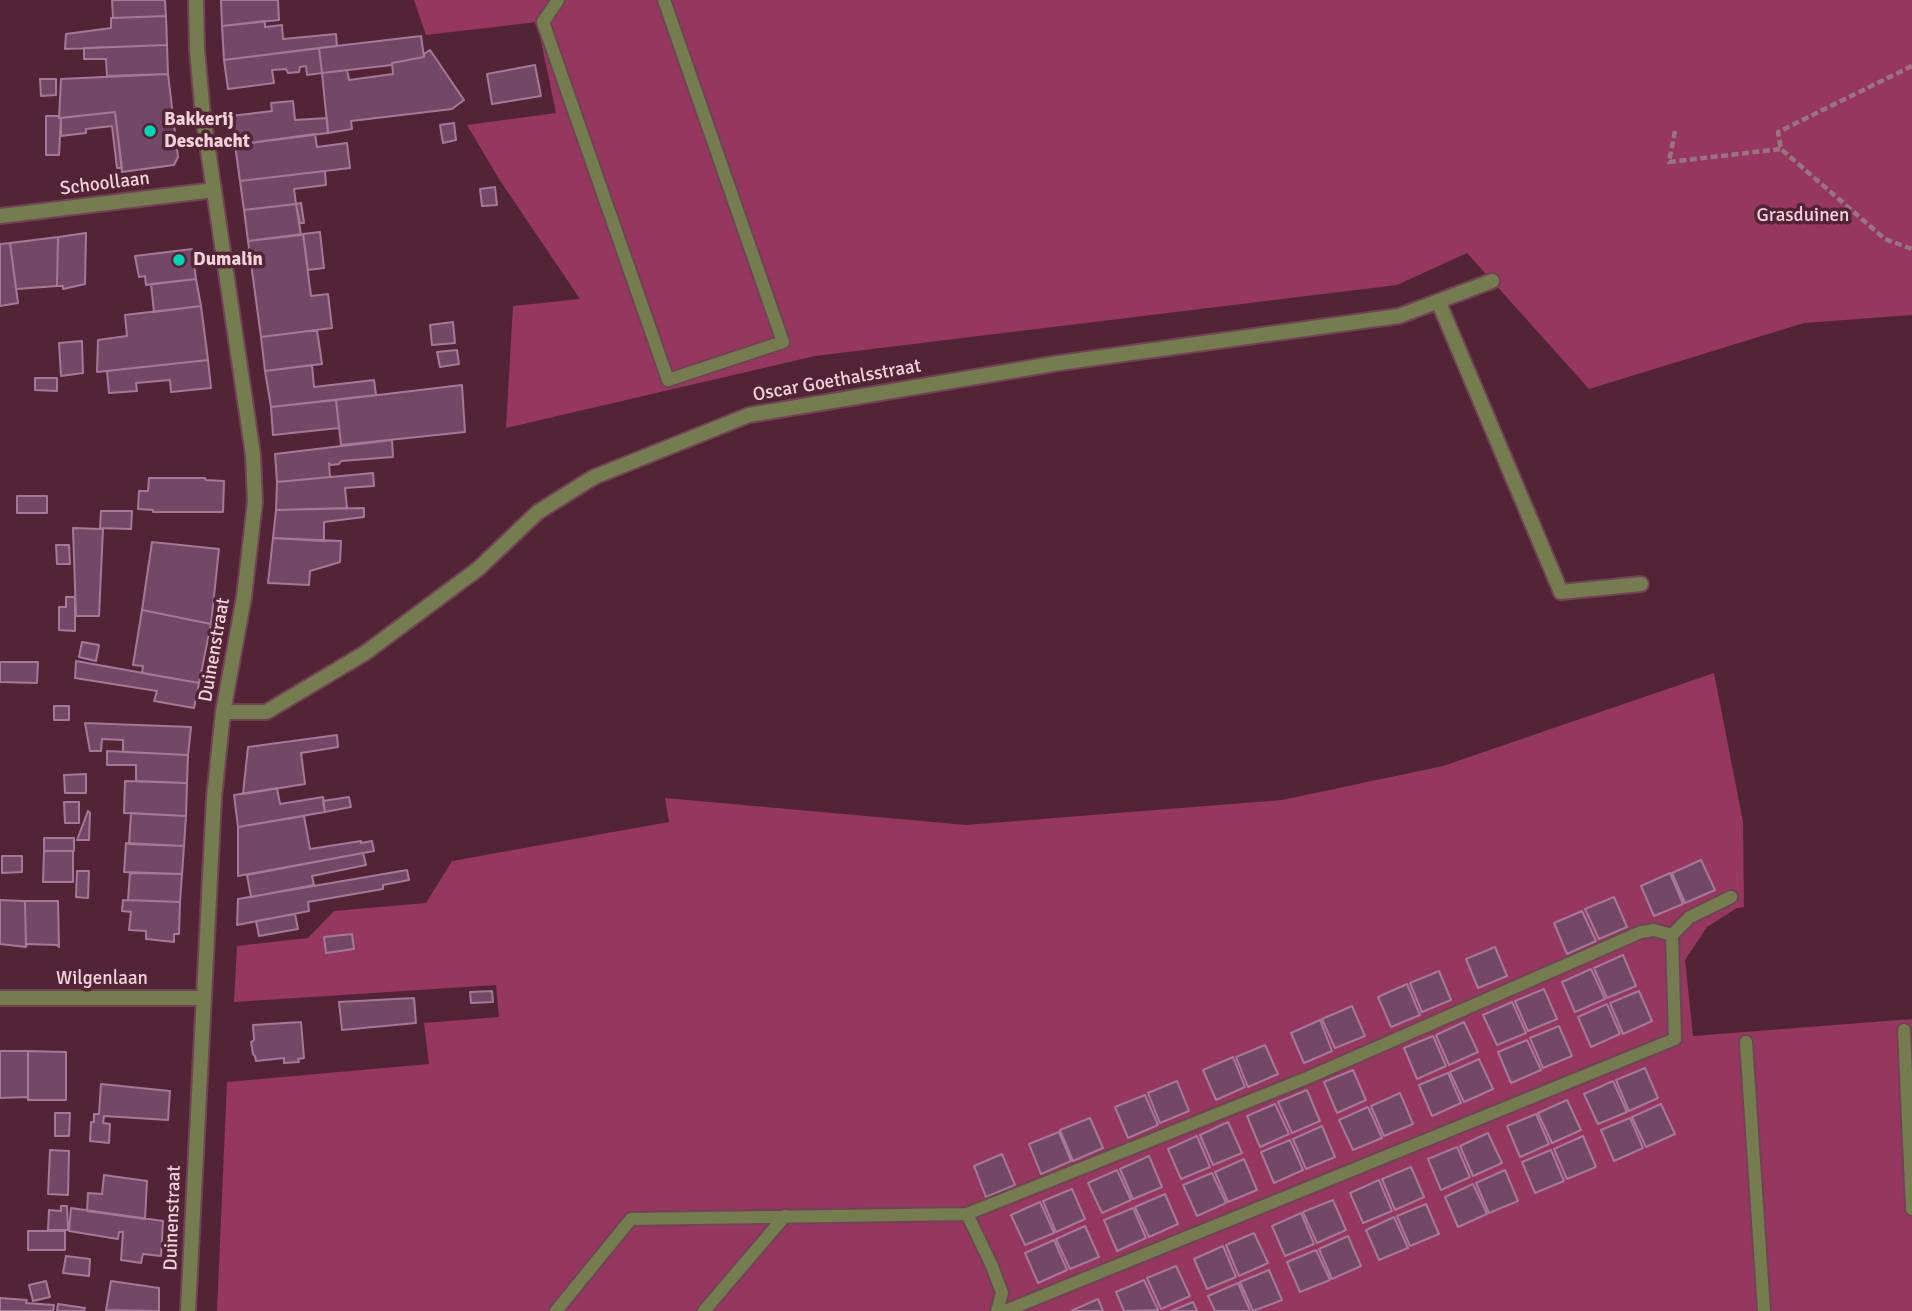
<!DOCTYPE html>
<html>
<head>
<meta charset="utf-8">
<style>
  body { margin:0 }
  canvas { display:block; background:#532436 }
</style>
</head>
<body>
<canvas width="1912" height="1311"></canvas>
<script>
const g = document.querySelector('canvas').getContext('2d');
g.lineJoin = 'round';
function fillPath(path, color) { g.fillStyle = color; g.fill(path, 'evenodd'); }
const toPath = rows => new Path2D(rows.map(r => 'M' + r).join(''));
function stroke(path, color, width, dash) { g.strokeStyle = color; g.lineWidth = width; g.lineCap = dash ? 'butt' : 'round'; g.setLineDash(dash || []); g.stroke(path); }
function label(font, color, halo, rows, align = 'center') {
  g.font = font + ' Signika,sans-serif'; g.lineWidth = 7; g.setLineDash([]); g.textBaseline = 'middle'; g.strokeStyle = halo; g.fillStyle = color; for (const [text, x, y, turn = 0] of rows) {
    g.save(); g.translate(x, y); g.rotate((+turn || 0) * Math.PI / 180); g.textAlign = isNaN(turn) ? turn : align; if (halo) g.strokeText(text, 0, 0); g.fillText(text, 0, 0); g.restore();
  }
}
fillPath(toPath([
  [414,0,1912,0,1912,315,1804,323,1589,389,1467,253,1397,285,815,356,506,428,513,306,580,299,499,179,467,125,556,113,537,22,426,35],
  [1714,673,1743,822,1744,907,1737,908,1707,927,1685,960,1693,1036,1912,1019,1912,1311,217,1311,227,1082,429,1064,424,1023,499,1017,496,985,234,1002,237,946,308,938,334,911,426,903,452,861,669,822,665,798,966,825,1282,800,1443,766]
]), '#95375e');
const building = toPath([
  [112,0,165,0,166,16,113,18,112,0],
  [221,0,278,0,279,20,222,26,221,0],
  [166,16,167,45,65,49,66,34,111,28,111,18,166,16],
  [265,21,265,27,282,25,283,39,336,34,337,46,224,60,222,26,265,21],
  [421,36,424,57,392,63,392,65,322,73,319,48,421,36],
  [167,45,168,74,107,76,106,59,84,59,84,48,167,45],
  [319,48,322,73,307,75,306,66,300,67,299,72,288,73,286,69,272,70,274,83,228,89,224,60,319,48],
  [430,50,464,100,452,109,351,121,352,129,328,133,322,73,347,70,349,80,393,74,392,63,424,57,424,54,430,50],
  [535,65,541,96,492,104,487,74,535,65],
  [168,74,178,157,174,165,122,172,115,112,59,118,61,79,168,74],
  [40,79,56,79,56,95,41,96,40,79],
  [293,101,295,120,327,118,328,133,235,145,231,116,272,111,271,103,293,101],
  [115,112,122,168,117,168,112,126,86,129,86,133,61,136,61,118,115,112],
  [46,116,59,116,59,118,61,118,59,155,46,155,46,116],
  [454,123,456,140,443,143,440,125,454,123],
  [315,134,317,147,347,143,350,168,240,181,235,145,315,134],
  [325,171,326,185,294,189,296,204,244,210,240,181,325,171],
  [495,187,497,205,482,206,480,189,495,187],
  [301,203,304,223,300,223,296,204,301,203],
  [296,204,301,235,248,241,244,210,296,204],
  [320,232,324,268,308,270,303,234,320,232],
  [86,233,85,284,63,289,63,286,57,286,58,237,86,233],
  [303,234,311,296,328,294,332,328,261,337,248,241,303,234],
  [58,237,57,286,16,289,10,243,58,237],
  [10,243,18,303,0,306,0,244,10,243],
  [192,249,196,279,146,285,145,276,139,277,135,256,192,249],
  [196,279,201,306,154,312,151,284,196,279],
  [201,306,208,360,97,372,98,340,127,336,125,315,201,306],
  [453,322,455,343,432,345,430,325,453,322],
  [317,330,322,364,265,371,261,337,317,330],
  [82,341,83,373,61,376,59,343,82,341],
  [457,350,459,364,440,367,437,352,457,350],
  [208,360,211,388,171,392,170,380,136,383,137,391,109,393,107,371,208,360],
  [312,365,314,387,374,380,376,395,271,407,265,371,312,365],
  [35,378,57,378,57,391,35,390,35,378],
  [462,385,465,432,341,445,336,400,462,385],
  [336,400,339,428,273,435,271,407,336,400],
  [392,440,393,457,341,461,339,464,331,465,329,463,330,477,277,482,275,454,392,440],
  [373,473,374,486,345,488,347,508,276,510,277,482,373,473],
  [149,478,205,478,206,480,224,481,223,512,153,512,153,510,138,509,139,491,148,491,149,478],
  [17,496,47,496,47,513,17,513,17,496],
  [364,508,364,517,324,522,324,541,273,538,276,510,364,508],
  [101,511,132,511,131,529,100,528,101,511],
  [73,528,103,529,99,616,76,616,73,528],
  [273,538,341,541,340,562,310,571,309,585,268,583,273,538],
  [152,542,219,549,211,624,142,610,152,542],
  [56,545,69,545,70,564,57,564,56,545],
  [66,597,75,597,75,631,59,630,59,607,66,607,66,597],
  [142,610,211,624,199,683,142,673,143,666,133,665,142,610],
  [82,642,99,645,96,661,79,657,82,642],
  [76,661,199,683,194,708,154,701,157,691,75,678,76,661],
  [0,662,38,662,37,683,0,682,0,662],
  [54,706,69,706,69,720,54,720,54,706],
  [85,723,191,727,188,755,123,752,123,740,102,739,101,751,90,751,85,723],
  [337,735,338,747,301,753,305,784,243,794,248,747,337,735],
  [107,751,188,755,187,783,136,781,136,765,107,765,107,751],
  [86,774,86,793,65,793,64,775,86,774],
  [125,781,187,783,186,816,124,813,125,781],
  [277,788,280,804,323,797,325,812,238,827,234,795,277,788],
  [349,797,351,807,325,812,323,801,349,797],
  [64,802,79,802,79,823,65,823,64,802],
  [88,811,90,813,89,840,77,840,88,811],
  [131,813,186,816,184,846,129,844,131,813],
  [304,816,310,849,361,841,361,843,372,841,374,851,238,876,238,827,304,816],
  [44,838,74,838,74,851,44,851,44,838],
  [126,843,184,846,182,874,124,872,126,843],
  [44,851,73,851,73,882,43,882,44,851],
  [363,853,366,865,312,876,314,885,251,897,247,875,363,853],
  [2,856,22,856,22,872,2,873,2,856],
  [1701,860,1715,890,1685,903,1672,873,1701,860],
  [407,870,409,880,383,885,383,889,308,902,309,911,237,925,238,899,407,870],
  [77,871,89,871,88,898,76,897,77,871],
  [130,873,182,874,180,902,128,900,130,873],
  [1670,873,1683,904,1654,916,1641,886,1670,873],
  [1614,897,1627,927,1599,939,1585,909,1614,897],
  [0,900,25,901,26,947,0,944,0,900],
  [123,900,180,902,179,934,174,934,174,942,146,939,146,931,129,930,131,912,122,911,123,900],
  [25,901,58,901,59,947,57,945,27,944,26,947,25,901],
  [1582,911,1596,941,1567,954,1554,923,1582,911],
  [295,914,298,929,259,936,256,921,295,914],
  [352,934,354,949,326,953,324,937,352,934],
  [1495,947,1507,976,1478,988,1466,959,1495,947],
  [1623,955,1636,986,1607,998,1594,968,1623,955],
  [1591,969,1605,999,1575,1012,1562,982,1591,969],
  [1439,971,1451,1000,1422,1012,1410,983,1439,971],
  [1407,984,1420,1015,1391,1027,1378,997,1407,984],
  [1544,989,1557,1019,1528,1031,1515,1001,1544,989],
  [492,991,493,1002,471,1003,470,992,492,991],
  [1639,991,1652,1021,1623,1034,1610,1003,1639,991],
  [414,998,416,1023,342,1030,339,1002,414,998],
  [1512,1002,1526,1033,1497,1045,1483,1015,1512,1002],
  [1607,1004,1620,1034,1591,1047,1578,1017,1607,1004],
  [1352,1006,1365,1036,1335,1048,1322,1019,1352,1006],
  [1320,1020,1332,1051,1304,1063,1291,1033,1320,1020],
  [301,1022,304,1058,298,1059,299,1062,284,1063,284,1058,256,1061,255,1056,253,1054,251,1042,254,1040,253,1025,301,1022],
  [1464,1022,1478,1052,1449,1065,1436,1035,1464,1022],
  [1559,1026,1572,1056,1543,1068,1530,1038,1559,1026],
  [1433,1036,1446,1066,1417,1079,1404,1048,1433,1036],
  [1527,1040,1541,1070,1511,1083,1498,1052,1527,1040],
  [1265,1045,1278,1074,1248,1087,1236,1057,1265,1045],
  [0,1051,28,1051,28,1097,0,1098,0,1051],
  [28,1051,66,1052,66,1100,28,1100,28,1051],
  [1233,1057,1245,1087,1216,1100,1203,1070,1233,1057],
  [1479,1059,1493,1089,1464,1102,1450,1072,1479,1059],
  [1645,1068,1658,1098,1629,1111,1616,1080,1645,1068],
  [1353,1070,1366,1100,1337,1113,1324,1082,1353,1070],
  [1448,1073,1461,1103,1432,1116,1419,1085,1448,1073],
  [1177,1081,1189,1111,1160,1123,1148,1093,1177,1081],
  [1613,1081,1627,1112,1598,1124,1584,1094,1613,1081],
  [101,1084,170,1091,168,1120,104,1116,103,1123,110,1124,109,1143,90,1141,91,1122,94,1122,94,1114,99,1114,101,1084],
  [1307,1090,1320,1121,1292,1133,1278,1102,1307,1090],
  [1400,1093,1413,1124,1384,1136,1371,1106,1400,1093],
  [1145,1095,1158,1125,1128,1138,1115,1107,1145,1095],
  [1567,1100,1581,1130,1552,1143,1538,1113,1567,1100],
  [1275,1104,1289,1134,1260,1147,1247,1116,1275,1104],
  [1661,1104,1675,1134,1646,1147,1632,1117,1661,1104],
  [1368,1107,1382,1138,1353,1150,1339,1120,1368,1107],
  [55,1113,70,1113,69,1136,55,1136,55,1113],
  [1536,1114,1549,1144,1520,1157,1507,1126,1536,1114],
  [1090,1118,1103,1148,1073,1161,1060,1130,1090,1118],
  [1630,1118,1643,1148,1614,1161,1601,1130,1630,1118],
  [1228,1122,1242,1153,1213,1165,1200,1135,1228,1122],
  [1322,1126,1335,1157,1306,1169,1293,1139,1322,1126],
  [1059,1132,1071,1161,1041,1174,1029,1144,1059,1132],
  [1488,1133,1502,1163,1473,1176,1460,1146,1488,1133],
  [1197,1136,1210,1167,1181,1179,1168,1149,1197,1136],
  [1583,1136,1596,1167,1567,1179,1554,1149,1583,1136],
  [1290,1140,1303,1170,1274,1183,1261,1152,1290,1140],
  [1457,1147,1470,1177,1441,1190,1428,1159,1457,1147],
  [50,1150,69,1151,68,1195,48,1194,50,1150],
  [1551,1150,1564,1181,1535,1193,1522,1162,1551,1150],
  [1002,1154,1015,1185,986,1197,974,1166,1002,1154],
  [1149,1156,1162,1187,1133,1199,1120,1169,1149,1156],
  [1244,1159,1257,1190,1228,1202,1215,1172,1244,1159],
  [1411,1167,1424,1197,1395,1210,1382,1179,1411,1167],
  [1117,1170,1131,1200,1102,1213,1088,1183,1117,1170],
  [1505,1170,1518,1201,1489,1213,1476,1183,1505,1170],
  [1212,1173,1226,1203,1197,1216,1183,1185,1212,1173],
  [104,1175,147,1181,145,1219,87,1211,88,1193,102,1194,104,1175],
  [1379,1180,1392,1211,1363,1223,1350,1193,1379,1180],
  [1473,1184,1487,1214,1458,1227,1445,1197,1473,1184],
  [1072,1189,1085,1219,1056,1232,1043,1201,1072,1189],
  [1165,1194,1178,1224,1149,1237,1135,1207,1165,1194],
  [1333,1200,1346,1230,1317,1243,1303,1212,1333,1200],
  [1040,1202,1054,1233,1025,1245,1011,1215,1040,1202],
  [1426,1204,1439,1234,1410,1246,1397,1216,1426,1204],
  [61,1206,67,1206,68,1230,48,1230,49,1210,61,1211,61,1206],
  [71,1208,163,1221,161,1256,143,1254,141,1263,121,1260,123,1232,119,1232,118,1239,69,1231,71,1208],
  [1133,1208,1146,1238,1117,1251,1104,1220,1133,1208],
  [1301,1213,1314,1244,1285,1256,1272,1226,1301,1213],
  [1394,1217,1408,1248,1379,1260,1366,1230,1394,1217],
  [1085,1226,1099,1257,1070,1269,1056,1239,1085,1226],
  [28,1231,65,1231,65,1250,28,1250,28,1231],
  [1254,1233,1268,1263,1239,1276,1226,1245,1254,1233],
  [1348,1236,1361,1266,1332,1279,1319,1249,1348,1236],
  [1054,1240,1067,1270,1038,1283,1025,1253,1054,1240],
  [1223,1246,1236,1277,1207,1289,1194,1259,1223,1246],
  [1316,1250,1330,1280,1300,1292,1287,1262,1316,1250],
  [66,1256,90,1259,89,1276,63,1273,66,1256],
  [1176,1266,1190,1296,1161,1309,1147,1278,1176,1266],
  [1269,1270,1282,1300,1253,1311,1240,1282,1269,1270],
  [1144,1280,1158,1310,1124,1311,1116,1292,1144,1280],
  [46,1281,50,1297,33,1301,29,1285,46,1281],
  [111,1281,159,1288,159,1311,106,1310,111,1281],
  [1238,1283,1250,1311,1215,1311,1208,1296,1238,1283],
  [0,1298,27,1300,26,1303,54,1305,53,1311,0,1311,0,1298],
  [1098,1299,1103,1311,1071,1311,1098,1299],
  [1193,1302,1197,1311,1171,1311,1193,1302],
  [58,1304,85,1308,84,1311,57,1311,58,1304]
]);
fillPath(building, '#734867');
stroke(building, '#a67898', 2);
const service = toPath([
  [558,0,543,22,668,380,783,342,664,0],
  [1904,1030,1912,1209],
  [1746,1042,1764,1311],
  [967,1214,1307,1078,1641,932,1654,930,1672,935,1690,917,1731,897],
  [556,1311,631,1219,967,1214,992,1266,1002,1293,997,1311],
  [704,1311,785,1216],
  [1005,1311,1675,1039,1672,935]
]);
const minor = toPath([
  [1439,303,1561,592,1641,584],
  [223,712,266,712,365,653,478,569,538,512,594,477,749,415,1059,363,1399,316,1492,281],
  [0,998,204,998]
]);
const tertiary = toPath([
  [0,216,214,190],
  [188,1311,214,798,223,712,244,597,255,502,253,455,203,116,197,50,196,0]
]);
stroke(service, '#704454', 16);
stroke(minor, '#704454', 18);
stroke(tertiary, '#704454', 18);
stroke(toPath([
  [1912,66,1778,132,1781,149,1885,239,1912,249],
  [1675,131,1669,162,1781,149]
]), '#9a7381', 4.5, [7, 3.5]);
stroke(service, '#747c50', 12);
stroke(minor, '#747c50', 14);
stroke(tertiary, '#747c50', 14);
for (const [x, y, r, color] of [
  [150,131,7,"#01d5b6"],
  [179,260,7,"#01d5b6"]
]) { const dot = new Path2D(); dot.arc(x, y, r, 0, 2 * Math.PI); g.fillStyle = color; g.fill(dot); stroke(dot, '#532436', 2.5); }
label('bold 19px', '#f2d3dc', '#532436', [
  ["Bakkerij",164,120],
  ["Deschacht",164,142],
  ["Dumalin",193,260]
], 'left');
label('19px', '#f2d3dc', '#532436', [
  ["Schoollaan",105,184,-7],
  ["Oscar Goethalsstraat",837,381,-10],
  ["Duinenstraat",215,650,-80],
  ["Wilgenlaan",102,979],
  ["Duinenstraat",173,1218,-88]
]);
label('19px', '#f1d4dd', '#532436', [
  ["Grasduinen",1803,216]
]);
</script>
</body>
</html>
